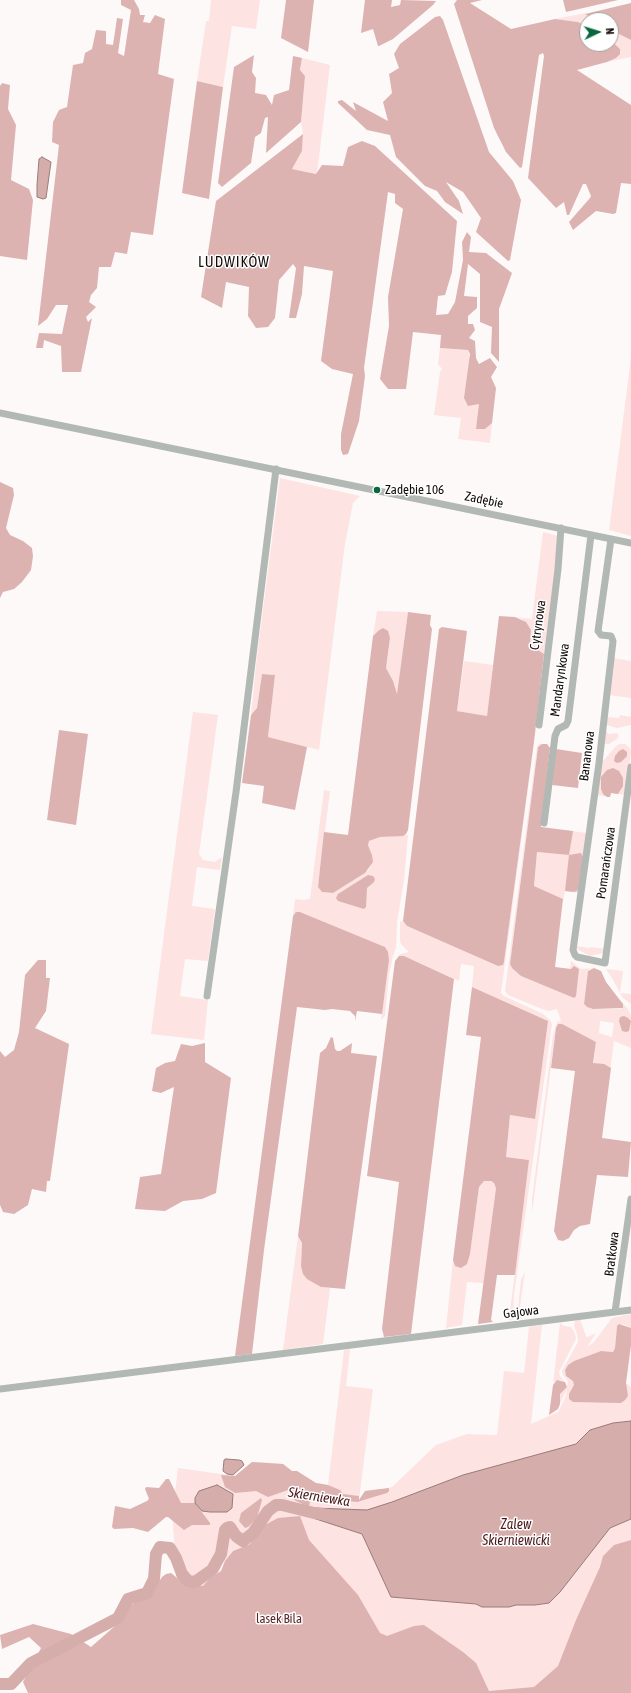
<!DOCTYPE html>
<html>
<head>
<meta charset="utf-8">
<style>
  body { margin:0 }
  #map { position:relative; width:631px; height:1693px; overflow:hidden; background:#fdf9f9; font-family:"Asap Condensed",sans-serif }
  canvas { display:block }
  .north { position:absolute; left:579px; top:12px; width:40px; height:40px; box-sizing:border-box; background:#fff; border:1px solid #a09d9d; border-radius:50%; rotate:86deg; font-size:11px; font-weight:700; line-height:16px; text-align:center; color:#110b0a }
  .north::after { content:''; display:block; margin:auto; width:14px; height:18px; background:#06683c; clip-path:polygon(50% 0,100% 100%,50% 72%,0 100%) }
</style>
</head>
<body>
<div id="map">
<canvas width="631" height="1693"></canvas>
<div class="north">N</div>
</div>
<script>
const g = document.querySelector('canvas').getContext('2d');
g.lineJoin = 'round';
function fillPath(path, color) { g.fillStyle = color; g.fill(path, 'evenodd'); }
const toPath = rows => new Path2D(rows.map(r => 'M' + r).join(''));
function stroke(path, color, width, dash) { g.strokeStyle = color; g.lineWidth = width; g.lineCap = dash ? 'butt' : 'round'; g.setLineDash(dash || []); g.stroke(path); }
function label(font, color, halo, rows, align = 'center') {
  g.font = font + ' "Asap Condensed",sans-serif'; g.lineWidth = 3; g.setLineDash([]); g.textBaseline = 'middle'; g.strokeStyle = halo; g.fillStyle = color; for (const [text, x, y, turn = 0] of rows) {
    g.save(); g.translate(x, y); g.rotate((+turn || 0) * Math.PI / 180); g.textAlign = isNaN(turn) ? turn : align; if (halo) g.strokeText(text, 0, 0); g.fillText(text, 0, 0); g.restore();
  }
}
fillPath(toPath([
  [211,0,260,0,256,29,232,26,223,87,197,81,206,21,209,21],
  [586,13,586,15,594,20,587,20,587,26,578,22,555,19],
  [611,30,631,40,631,57,607,62,616,58,620,49,611,40],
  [302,58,330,65,317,174,292,169,302,151,303,134,301,122,305,76,300,71],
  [440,348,468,350,485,429,492,423,490,443,458,439,461,418,434,415,440,372,442,369,438,364],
  [631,357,631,536,609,530],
  [280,478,360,496,353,503,345,544,319,750,268,737,275,675,262,674,257,708,251,715,257,656],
  [543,532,559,536,544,654,533,648,530,645,531,630,522,619,515,617,532,619],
  [377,611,408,612,397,695,391,678,386,668,390,638,378,631,373,636],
  [613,658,631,661,631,698,608,695],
  [464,661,493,665,487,716,457,711],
  [193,712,218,715,199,854,203,860,215,862,222,857,220,870,197,867,192,906,215,909,208,961,185,959,180,996,208,1000,204,1040,151,1034],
  [620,715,631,717,631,725,617,728,607,725,606,717,619,718],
  [605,730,609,734,617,733,619,736,617,739,609,744,604,744],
  [535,735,501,993,504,996,543,1014,550,1020,552,1024,514,1295,513,1320,509,1320,529,1160,506,1157,510,1115,534,1119,548,1021,472,987,474,966,461,964,459,981,404,956,399,956,395,961,400,954,409,952,401,944,400,940,400,922,403,921,407,926,498,966,504,962],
  [539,744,542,744,538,747,510,964,521,976,574,998,571,969,570,969,571,961,581,969,594,968,589,969,588,971,584,1004,587,1007,593,1009,621,1009,623,1004,620,1000,628,1009,631,1016,631,1048,614,1041,606,1103,589,1101,596,1042,558,1024,556,1028,532,1213,532,1199,553,1035,557,1022,561,1021,557,1009,549,1011,542,1009,508,995,505,991,537,747],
  [600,1021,614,1023,612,1037,599,1033],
  [620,744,625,744,629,747,631,751,626,795,611,793,610,797,596,795,602,762,616,746],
  [324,790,330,791,318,887,322,892,333,893,365,873,370,868,372,855,368,845,369,841,380,837,408,835,404,880,397,922,396,948,393,956,389,974,385,1016,381,1020,389,960,385,947,300,912,296,912,293,916,295,899,304,900,310,899],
  [572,831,587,833,579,893,565,891,563,902,563,899,534,886,537,852,569,855],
  [576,946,590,948,591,947,606,949,603,953,590,956,577,949],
  [606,969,623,971,620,993,631,994,631,1004,623,998,620,993,612,978],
  [488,1180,494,1183,496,1188,484,1283,467,1282,462,1325,446,1328,453,1260,455,1266,470,1254,479,1187,484,1181],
  [298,1236,302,1243,301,1266,321,1287,330,1288,323,1344,283,1350],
  [525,1271,519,1314,523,1319,521,1319,518,1314,518,1309,521,1280],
  [631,1314,631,1328,623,1324,617,1326,615,1348,613,1352,601,1351,574,1361,568,1365,565,1370,566,1376,568,1378,626,1383,631,1387,631,1540,566,1668,528,1693,483,1693,382,1647,250,1544,240,1545,246,1545,233,1551,225,1561,221,1571,224,1561,223,1560,219,1573,207,1579,208,1585,204,1588,176,1581,176,1564,171,1501,174,1501,178,1468,235,1476,252,1462,273,1463,283,1464,292,1471,297,1471,316,1483,328,1485,344,1350,350,1349,346,1386,373,1389,359,1500,365,1491,377,1489,384,1489,392,1487,436,1445,467,1434,497,1435,504,1371,524,1373,529,1327,542,1325,531,1424,558,1412,566,1396,567,1389,560,1404,560,1394,567,1387,568,1381,563,1375,562,1371,578,1342,577,1334,574,1326,575,1320,580,1319,586,1336,588,1337,596,1333,587,1347,594,1342,612,1318],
  [560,1323,564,1326,571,1327,575,1333,576,1339,559,1372,560,1376,565,1382,561,1380,554,1382,553,1385]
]), '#fde3e2');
fillPath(toPath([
  [121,0,134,0,139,9,140,15,145,15,143,22,150,23,155,15,165,19,158,74,174,79,153,235,131,232,127,254,115,252,111,267,99,267,97,288,91,295,89,302,96,307,86,317,88,322,92,318,81,372,62,372,61,346,44,340,43,348,36,348,39,333,62,334,68,305,56,305,47,319,38,326,59,145,52,142,53,122,59,110,67,107,73,65,83,63,85,53,92,49,96,30,106,31,106,44,113,45,117,18,123,19,118,53,124,56,131,10,121,5],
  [286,0,314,0,308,52,281,38],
  [365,0,392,0,391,7,400,5,401,0,436,1,433,5,393,39,379,46,378,46,373,29,361,33],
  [457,0,482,0,470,3,511,29,555,19,578,22,587,26,587,44,611,44,611,40,620,49,620,54,616,58,607,62,577,70,631,105,631,184,621,183,616,213,613,214,596,211,573,230,569,222,590,198,591,196,586,184,583,184,569,215,567,215,564,202,556,208,528,178,544,56,543,53,539,55,522,167,520,168,506,152,494,128,454,4],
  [563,0,618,0,566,12],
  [631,3,631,40,611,30,611,20,594,20,585,14],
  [440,16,443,20,489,152,513,181,521,200,510,260,508,261,476,232,481,218,463,192,446,182,459,201,463,214,445,202,437,191,425,186,396,157,390,135,367,130,338,103,338,101,342,100,356,111,353,102,388,121,383,102,392,93,389,74,399,68,394,54,400,44,435,17],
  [254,55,252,72,256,78,255,93,266,95,272,105,274,95,289,90,293,56,302,58,300,70,305,76,301,122,266,153,268,117,265,118,261,133,255,137,251,163,222,187,218,183,234,67],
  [197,81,223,87,209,199,182,193],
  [2,83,10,85,8,109,16,125,11,180,29,189,33,200,27,260,0,256,0,86],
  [303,134,302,151,292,169,316,174,322,165,343,166,348,147,362,141,375,146,457,221,452,272,445,295,438,296,436,315,448,314,455,302,463,260,462,242,467,232,471,237,469,252,486,253,512,273,499,309,499,362,491,353,492,327,480,322,480,274,468,264,464,296,477,297,477,308,468,316,468,324,473,324,475,330,469,338,475,341,476,358,479,364,490,358,497,367,491,377,496,388,492,423,485,429,476,429,479,404,468,406,464,398,470,354,468,350,440,348,441,335,413,332,406,389,388,389,380,379,389,326,388,297,403,209,395,203,395,194,388,192,364,368,365,376,359,421,348,454,343,455,341,450,341,434,353,374,332,369,321,361,333,271,304,266,302,294,296,318,289,318,296,268,293,264,279,280,275,318,268,327,256,328,248,316,249,287,226,282,222,308,201,297,216,201],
  [0,482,13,488,14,495,6,528,10,535,23,541,32,548,33,556,31,570,22,582,14,589,3,592,0,598],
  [408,612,431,615,430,625,432,629,408,830,406,834,403,836,380,837,369,841,368,845,372,855,373,862,365,873,333,893,322,892,318,887,324,832,348,835,373,636,378,631,383,628,388,631,390,638,386,668,393,681,397,694],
  [499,616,515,617,526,622,531,630,530,645,544,654,534,742,504,962,503,965,498,966,407,926,403,921,439,629,442,627,467,631,457,711,487,716],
  [262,674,275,675,268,737,307,747,295,810,262,803,264,786,242,783,251,715,257,708],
  [59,730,88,734,76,825,47,820],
  [542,744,547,744,550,748,541,827,573,831,569,855,581,853,583,857,579,887,577,891,574,892,565,891,569,855,537,852,534,886,563,899,555,967,571,969,574,966,579,969,576,996,574,998,521,976,512,968,510,964,538,747],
  [556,749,582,753,578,788,552,785],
  [623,749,627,752,627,756,621,762,617,763,614,761,615,756,619,751],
  [613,768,619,771,623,778,623,786,618,794,611,793,610,797,607,797,603,794,601,789,601,777,607,770],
  [368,875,373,876,375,879,374,882,367,888,366,907,364,909,338,901,336,898,338,894],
  [296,912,300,912,385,947,388,952,389,960,382,1014,357,1011,355,1021,355,1016,350,1011,332,1009,325,1010,297,1007,264,1250,252,1354,235,1356,293,916],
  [399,956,404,956,454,979,411,1334,384,1337,382,1329,399,1182,367,1176,395,961],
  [38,960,46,960,46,978,50,978,46,1011,35,1028,69,1044,50,1181,47,1181,46,1192,32,1189,28,1205,14,1214,3,1212,0,1205,0,1051,5,1057,14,1050,19,1032,25,975],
  [594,968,601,971,606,982,623,1004,623,1008,593,1009,587,1007,584,1004,588,971],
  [472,987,548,1021,535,1119,510,1115,506,1157,529,1160,515,1275,497,1275,491,1320,493,1322,478,1324,496,1188,494,1183,491,1181,484,1181,479,1187,470,1254,467,1264,461,1268,455,1266,453,1260,481,1037,466,1035],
  [624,1016,628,1018,631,1021,629,1031,626,1032,622,1031,619,1021,620,1017],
  [558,1024,562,1024,596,1042,593,1063,604,1064,611,1068,602,1138,631,1142,628,1177,597,1175,590,1224,580,1226,574,1230,569,1238,563,1241,558,1240,554,1231,575,1071,551,1068,556,1028],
  [331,1037,333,1038,335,1049,337,1051,340,1051,352,1043,351,1053,377,1056,345,1289,321,1287,307,1279,303,1274,301,1266,302,1243,298,1236,320,1053,326,1048],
  [205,1043,205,1062,231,1078,216,1193,202,1199,183,1201,165,1211,135,1209,140,1177,161,1174,174,1087,161,1093,152,1091,156,1068,165,1063,175,1061,181,1044,192,1046],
  [619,1324,631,1328,631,1345,626,1383,628,1396,625,1400,621,1403,573,1402,569,1399,569,1394,574,1385,573,1381,566,1376,565,1370,568,1365,574,1361,601,1351,613,1352,615,1348,617,1326],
  [557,1380,565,1382,567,1387,560,1394,560,1404,558,1409,549,1415,553,1385],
  [252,1462,283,1464,292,1471,297,1471,316,1483,328,1485,340,1490,343,1494,359,1496,359,1500,365,1491,389,1488,389,1491,387,1493,357,1502,331,1499,325,1495,317,1495,310,1501,309,1507,294,1500,288,1490,268,1497,256,1491,235,1493,225,1487,221,1475,235,1476],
  [166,1479,169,1479,181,1503,195,1503,210,1523,210,1525,192,1525,184,1530,168,1517,166,1517,148,1532,133,1528,114,1529,112,1527,115,1506,130,1509,147,1501,149,1499,145,1489,146,1487,159,1488],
  [261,1498,262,1500,257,1518,248,1527,245,1528,239,1521,241,1513],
  [300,1516,309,1540,358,1595,380,1633,387,1636,414,1626,424,1625,463,1652,476,1663,489,1691,534,1687,558,1666,576,1620,600,1567,603,1556,614,1545,631,1540,631,1693,28,1693,23,1682,41,1648,29,1637,2,1649,0,1635,33,1624,71,1634,91,1647,124,1618,126,1612,131,1605,152,1593,162,1577,166,1574,171,1573,182,1582,203,1586,209,1579,221,1571,225,1561,233,1551,250,1544,263,1526,278,1518]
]), '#dcb3b1');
const water = toPath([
  [42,157,51,162,46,198,43,199,37,197,37,185,39,159,42,157],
  [631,1421,631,1519,610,1528,560,1592,549,1603,535,1605,516,1605,509,1607,482,1607,476,1604,391,1597,362,1534,313,1518,314,1508,367,1510,392,1502,463,1475,576,1444,590,1430,613,1423,631,1421],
  [226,1459,239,1460,242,1461,244,1465,233,1475,227,1474,223,1471,224,1460,226,1459],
  [217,1485,233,1494,232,1508,227,1512,210,1512,202,1511,195,1503,195,1498,199,1491,217,1485]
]);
fillPath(water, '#d5adaa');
stroke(water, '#9a7c7a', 1);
stroke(toPath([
  [0,1684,11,1684,31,1663,118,1618,128,1599,147,1593,154,1579,156,1554,160,1547,170,1548,176,1558,182,1574,188,1581,195,1582,212,1570,221,1554,225,1530,227,1528,230,1527,236,1536,243,1541,253,1533,268,1511,276,1505,282,1505,314,1513,329,1515]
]), '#d5adaa', 12);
stroke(toPath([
  [0,413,631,543],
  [611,539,598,631,601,635,611,636,613,641,599,763,573,950,575,955,577,957,605,963,631,767],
  [539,725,558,569,561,528],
  [544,823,555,736,558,729,566,725,568,721,591,535],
  [207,996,236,792,276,469],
  [615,1312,631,1199],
  [0,1389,631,1310]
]), '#b2b8b4', 7);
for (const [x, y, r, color] of [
  [377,490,4,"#06683c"]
]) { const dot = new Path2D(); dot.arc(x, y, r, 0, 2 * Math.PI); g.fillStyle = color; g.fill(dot); stroke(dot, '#fff', 1.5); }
label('13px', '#110b0a', '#fff', [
  ["Zadębie 106",385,490]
], 'left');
label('13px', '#110b0a', '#fff', [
  ["Zadębie",484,500,12],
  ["Cytrynowa",538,625,-82],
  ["Mandarynkowa",560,680,-82],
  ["Bananowa",587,756,-83],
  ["Pomarańczowa",606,863,-82],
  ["Bratkowa",612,1254,-83],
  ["Gajowa",521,1312,-7]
]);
label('13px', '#5d2828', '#fff', [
  ["lasek Bila",279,1619]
]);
label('italic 14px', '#4c191a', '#fff', [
  ["Skierniewka",319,1497,9],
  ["Zalew",516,1525],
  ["Skierniewicki",516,1541]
]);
g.letterSpacing = '1px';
label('15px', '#110b0a', '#fff', [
  ["LUDWIKÓW",234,262]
]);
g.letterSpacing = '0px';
</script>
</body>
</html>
